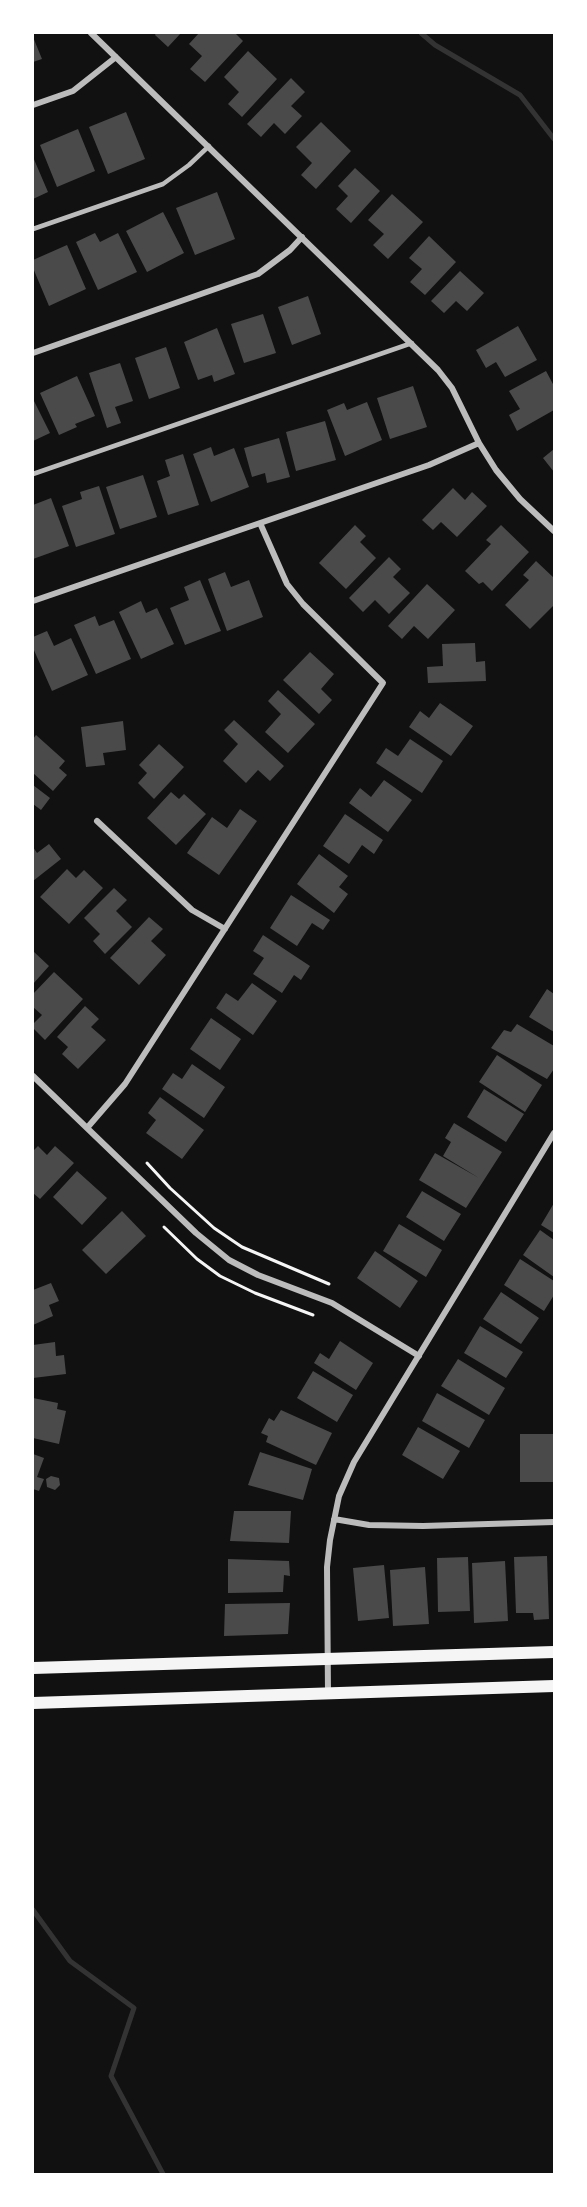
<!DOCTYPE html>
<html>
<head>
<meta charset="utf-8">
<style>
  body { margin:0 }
  #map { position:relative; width:587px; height:2207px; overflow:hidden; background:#111; font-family:Ubuntu,sans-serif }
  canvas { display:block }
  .frame { position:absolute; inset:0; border:34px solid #fff; pointer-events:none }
</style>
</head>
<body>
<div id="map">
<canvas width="587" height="2207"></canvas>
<div class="frame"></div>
</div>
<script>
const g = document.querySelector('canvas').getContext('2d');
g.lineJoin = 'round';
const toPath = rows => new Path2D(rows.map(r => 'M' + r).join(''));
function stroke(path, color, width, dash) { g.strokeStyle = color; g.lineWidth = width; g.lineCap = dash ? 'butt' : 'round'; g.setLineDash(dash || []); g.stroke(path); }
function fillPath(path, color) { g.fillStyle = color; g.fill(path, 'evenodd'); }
stroke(toPath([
  [421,33,435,45,520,95,554,139],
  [33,1910,70,1961,134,2008,111,2076,163,2174]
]), '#333', 5);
fillPath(toPath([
  [156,33,181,33,168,47,155,35],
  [199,33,235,33,243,41,205,82,190,69,202,56,189,44],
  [33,37,42,59,33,62],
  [248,51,277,79,242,117,228,104,239,92,224,77],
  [291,78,305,92,291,106,302,116,285,134,274,123,261,137,247,124],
  [126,112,145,159,108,174,89,127],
  [321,122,351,151,316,189,301,175,312,163,296,147],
  [78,129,95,171,57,187,40,145],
  [33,157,48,192,33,199],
  [355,168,380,191,351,223,336,209,348,196,338,186],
  [217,192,235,239,195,255,176,208],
  [392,194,423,222,388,259,373,245,384,234,368,220],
  [163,212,184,253,147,272,126,231],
  [95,233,100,242,118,233,137,272,98,290,76,242],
  [429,236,456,262,425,295,410,282,422,269,409,258],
  [67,245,86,289,49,306,33,268,33,260],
  [460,271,484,293,467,311,456,301,444,313,431,301],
  [308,296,321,334,292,345,278,307],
  [263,314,276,353,244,363,231,324],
  [518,326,537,360,505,377,496,362,486,368,476,350],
  [217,328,235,374,214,382,212,375,198,380,184,342],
  [166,347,180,388,149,399,135,358],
  [120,363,133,401,115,407,121,423,107,428,89,373],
  [546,371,554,386,554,410,517,431,509,415,520,409,509,391],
  [77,376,95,416,75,424,77,427,59,435,40,393],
  [413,386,427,427,390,439,377,398],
  [33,399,50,433,33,441],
  [367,402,382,440,345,456,327,410,344,403,347,410],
  [325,421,336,460,296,471,286,432],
  [279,438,290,477,267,483,265,473,252,477,244,448],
  [211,447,214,456,234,448,249,487,211,502,193,454],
  [554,449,554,472,543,458],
  [183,454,199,505,168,515,157,481,170,476,165,460],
  [143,475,157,517,120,529,106,487],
  [99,486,115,534,76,547,62,506,82,499,80,492],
  [453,488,465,500,472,492,487,506,457,537,441,522,433,530,422,520],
  [51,498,69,546,33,559,33,505],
  [355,525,366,536,360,542,376,558,346,589,319,563],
  [501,525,529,552,492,591,483,582,479,584,465,571,491,544,486,540],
  [389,557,401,569,393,577,410,593,389,614,375,600,363,612,349,598],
  [536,561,554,578,554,605,530,629,505,605,529,580,523,575],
  [225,572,231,587,249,580,263,617,227,631,208,579],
  [200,580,221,631,185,645,170,608,189,600,184,587],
  [427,584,455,610,428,639,414,626,402,639,388,626],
  [141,601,146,613,157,608,174,644,141,659,119,612],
  [95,616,99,626,114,620,131,659,96,674,74,625],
  [47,631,54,646,71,638,88,675,52,691,33,648,33,637],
  [475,643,476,662,485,661,486,681,428,683,427,667,443,666,442,644],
  [310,652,334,674,321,689,332,700,319,714,283,680],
  [278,690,315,724,288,753,265,732,281,714,268,701],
  [440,703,473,726,451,756,409,727,420,711,429,718],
  [234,720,284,766,270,781,258,770,246,783,223,761,238,744,224,730],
  [123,721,126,750,103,753,105,765,86,767,81,727],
  [36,735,65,761,59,768,67,775,53,791,33,773,33,739],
  [410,739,443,761,422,793,376,763,386,748,398,756],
  [159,744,184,767,154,799,138,783,147,773,139,765],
  [384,780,412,800,388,832,349,803,360,788,371,797],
  [33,785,50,798,41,810,33,804],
  [171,792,179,799,184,794,206,814,176,845,147,818],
  [240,809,257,821,219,875,187,853,212,817,227,828],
  [345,814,383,840,374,854,362,845,349,864,323,846],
  [49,844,61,859,33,881,33,847,37,853],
  [319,854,348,876,339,887,348,894,334,913,297,884],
  [67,869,76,878,84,870,103,888,69,924,40,897],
  [114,888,127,900,116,911,132,927,105,954,93,941,100,934,84,918],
  [291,895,330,920,323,930,312,923,297,946,270,928],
  [149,917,163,929,151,941,166,955,139,985,110,958],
  [263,935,310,966,301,980,294,975,282,993,253,974,264,958,253,951],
  [33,951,49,966,33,984],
  [54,972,83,999,45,1040,33,1028,33,1024,42,1015,33,1007,33,994],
  [252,983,277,1001,253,1035,216,1008,226,993,238,1001],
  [547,989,554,994,554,1032,529,1017],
  [85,1006,99,1019,91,1027,106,1040,78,1069,62,1054,68,1047,57,1037],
  [211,1018,241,1039,220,1070,190,1049],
  [517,1024,554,1046,554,1069,547,1079,491,1048,504,1030,511,1032],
  [497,1055,542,1085,525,1112,479,1082],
  [192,1064,225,1087,204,1118,162,1089,173,1073,182,1079],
  [484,1089,524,1114,506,1142,467,1117],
  [160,1097,204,1130,182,1159,146,1133,156,1120,148,1113],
  [454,1123,502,1152,466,1208,419,1180,435,1153,479,1178,443,1156,451,1142,445,1138],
  [38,1146,47,1155,55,1146,74,1163,40,1199,33,1193,33,1151],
  [77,1171,107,1198,82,1225,53,1197],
  [422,1191,461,1214,444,1241,406,1217],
  [554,1203,554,1233,541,1225],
  [122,1211,146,1236,106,1274,82,1250],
  [399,1224,442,1250,426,1277,383,1251],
  [540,1230,554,1240,554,1277,523,1255],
  [375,1251,418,1281,400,1308,357,1278],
  [520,1259,554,1281,554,1295,544,1311,504,1285],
  [51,1283,59,1301,49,1305,53,1316,33,1325,33,1290],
  [501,1292,539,1318,521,1344,483,1319],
  [480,1326,523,1352,506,1378,464,1353],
  [340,1341,373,1363,356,1390,314,1363,320,1353,329,1359],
  [55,1342,56,1356,64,1355,66,1374,33,1378,33,1345],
  [458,1359,505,1388,489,1415,441,1386],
  [313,1371,353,1395,337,1422,297,1398],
  [437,1393,485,1420,469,1448,422,1421],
  [33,1398,58,1403,57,1409,66,1411,59,1444,33,1438],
  [281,1410,332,1433,316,1465,266,1442,268,1436,261,1433,269,1418,274,1421],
  [418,1427,460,1451,443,1479,402,1455],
  [520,1434,554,1434,554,1482,520,1482],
  [260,1452,312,1469,303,1500,248,1485],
  [33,1454,44,1458,37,1477,44,1479,39,1491,33,1489],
  [51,1476,59,1478,60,1485,55,1490,47,1487,46,1479],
  [234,1511,291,1511,289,1543,230,1541],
  [547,1556,549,1619,534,1620,533,1613,516,1613,514,1557],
  [468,1557,470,1611,438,1612,437,1558],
  [228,1559,289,1561,290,1576,284,1575,283,1592,228,1593],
  [505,1561,508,1621,474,1623,472,1563],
  [384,1565,389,1618,358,1621,353,1568],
  [425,1567,429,1624,393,1626,390,1570],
  [290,1603,288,1634,224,1636,225,1604]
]), '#4a4a4a');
stroke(toPath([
  [147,1163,170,1188,214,1228,242,1247,329,1284],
  [164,1227,197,1259,220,1276,255,1293,313,1315]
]), '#f5f5f5', 3);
stroke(toPath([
  [33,229,163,184,189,165,209,146],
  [33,474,412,343]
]), '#bcbcbc', 4.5);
stroke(toPath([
  [91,33,438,370,452,388,479,443,496,470,520,499,554,531],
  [33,105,73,91,116,57],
  [33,353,258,274,290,250,302,237],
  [33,601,429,465,479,443],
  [97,821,192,910,225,929],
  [33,1076,196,1233,229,1260,258,1275,332,1303,419,1356],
  [87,1128,125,1084,383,683,303,604,287,584,260,523],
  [334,1519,369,1525,423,1526,554,1522],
  [328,1693,327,1567,330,1540,339,1496,354,1462,554,1133]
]), '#bcbcbc', 6);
stroke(toPath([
  [33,1668,554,1652],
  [33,1703,554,1686]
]), '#f5f5f5', 12);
</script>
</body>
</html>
